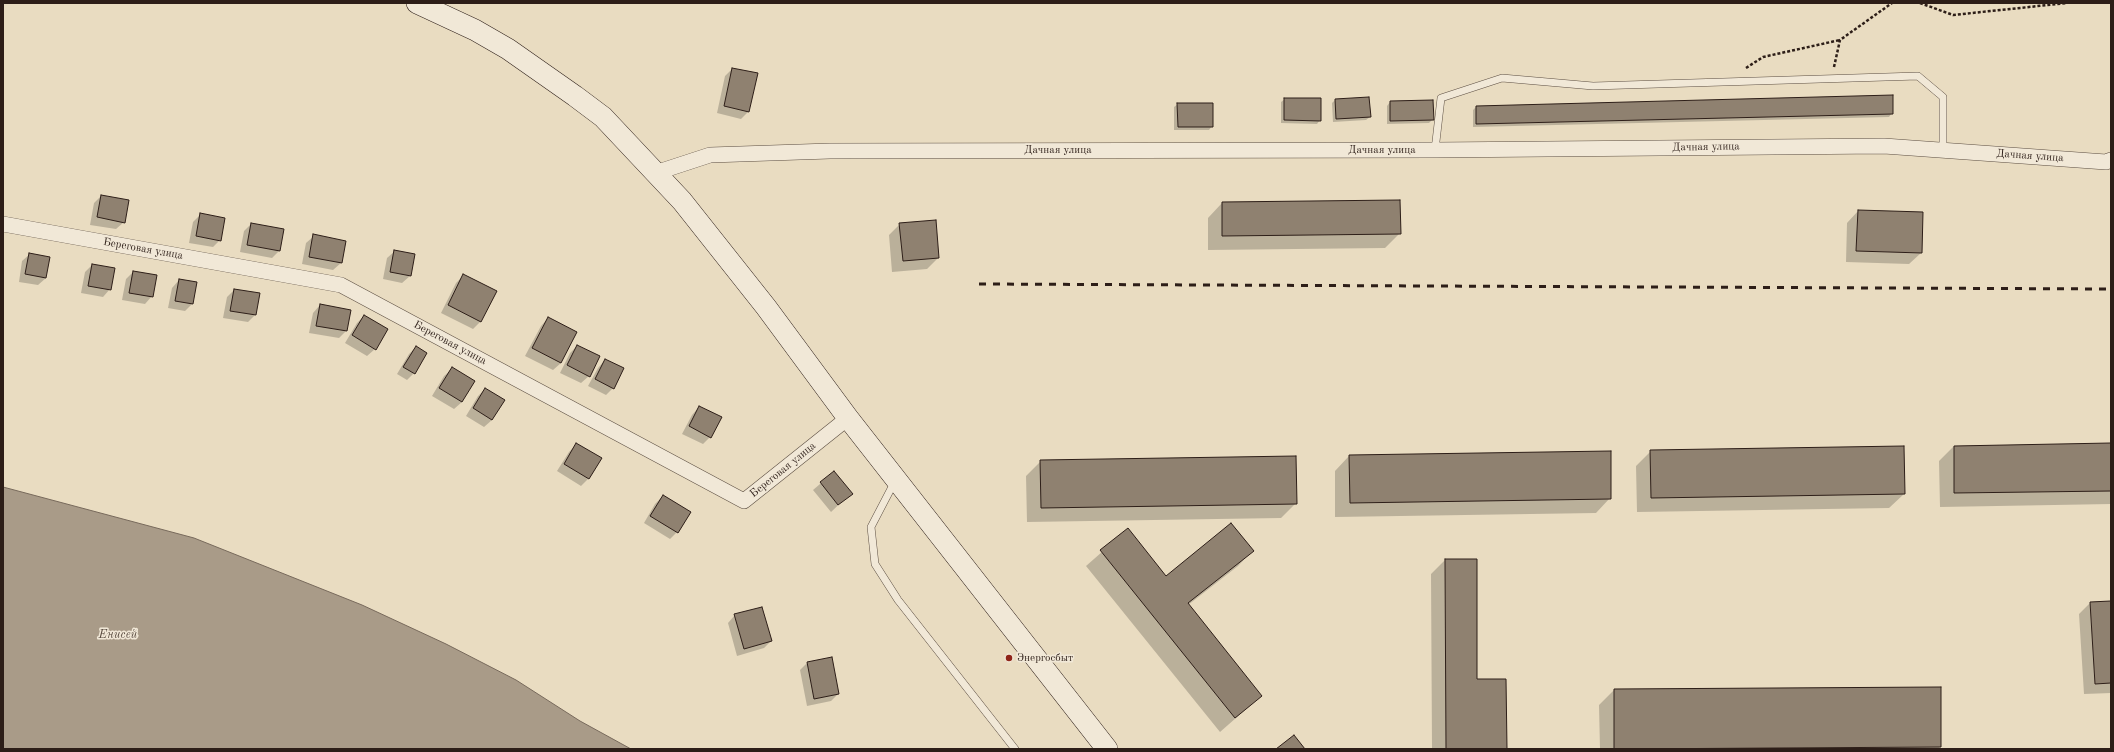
<!DOCTYPE html>
<html>
<head>
<meta charset="utf-8">
<style>
  body { margin:0 }
  #map { position:relative; width:2114px; height:752px; overflow:hidden; background:#e9dcc1; font-family:"Old Standard TT",serif }
  canvas { display:block }
  .frame { position:absolute; inset:0; border:4px solid #2d1e18; pointer-events:none }
</style>
</head>
<body>
<div id="map">
<canvas width="2114" height="752"></canvas>
<div class="frame"></div>
</div>
<script>
const g = document.querySelector('canvas').getContext('2d');
g.lineJoin = 'round';
function fillPath(path, color) { g.fillStyle = color; g.fill(path, 'evenodd'); }
const toPath = rows => new Path2D(rows.map(r => 'M' + r).join(''));
function stroke(path, color, width, dash) { g.strokeStyle = color; g.lineWidth = width; g.lineCap = dash ? 'butt' : 'round'; g.setLineDash(dash || []); g.stroke(path); }
function label(font, color, halo, rows, align = 'center') {
  g.font = font + ' "Old Standard TT",serif'; g.lineWidth = 3; g.setLineDash([]); g.textBaseline = 'middle'; g.strokeStyle = halo; g.fillStyle = color; for (const [text, x, y, turn = 0] of rows) {
    g.save(); g.translate(x, y); g.rotate((+turn || 0) * Math.PI / 180); g.textAlign = isNaN(turn) ? turn : align; if (halo) g.strokeText(text, 0, 0); g.fillText(text, 0, 0); g.restore();
  }
}
const water = toPath([
  [3,487,194,538,362,605,446,644,516,680,580,721,631,749,3,749,3,487]
]);
fillPath(water, '#a99b88');
stroke(water, '#77695b', 1);
fillPath(toPath([
  [732,69,749,111,741,119,717,113,725,76],
  [1285,99,1320,120,1317,124,1281,123,1281,102],
  [1335,100,1370,117,1366,120,1333,122,1332,103],
  [1390,102,1433,119,1429,123,1387,124,1387,106],
  [1178,104,1212,126,1209,130,1174,130,1174,107],
  [1476,107,1892,113,1889,117,1473,127,1473,110],
  [101,196,124,222,116,229,90,225,94,203],
  [1222,203,1400,233,1385,248,1208,250,1208,218],
  [1858,211,1921,253,1909,264,1846,262,1847,223],
  [201,214,220,240,213,247,189,243,193,222],
  [251,224,283,230,279,251,272,258,240,252,244,231],
  [900,224,938,258,927,269,892,272,889,235],
  [314,236,341,263,333,270,302,264,306,243],
  [395,251,410,276,402,283,383,279,387,258],
  [30,254,46,278,38,285,19,282,22,261],
  [92,265,110,289,103,297,81,293,85,272],
  [133,272,152,296,145,304,122,300,126,279],
  [464,275,480,322,473,329,441,313,456,283],
  [179,280,192,304,185,311,168,308,172,288],
  [234,290,255,315,248,322,223,318,227,297],
  [320,305,346,331,339,338,309,333,313,313],
  [364,316,375,349,367,356,345,343,357,323],
  [548,318,561,363,553,370,525,356,541,326],
  [577,346,589,376,581,383,560,373,570,353],
  [416,347,414,373,407,380,397,374,409,354],
  [605,360,613,388,606,395,588,386,598,368],
  [452,369,462,402,454,409,432,396,444,376],
  [485,389,504,400,492,420,484,427,466,416,478,396],
  [699,407,710,437,703,444,682,434,692,415],
  [577,444,589,478,581,486,557,471,569,452],
  [2111,444,2111,504,1940,507,1939,461,1954,446],
  [1651,451,1904,494,1889,508,1637,512,1636,466],
  [1349,456,1610,498,1596,513,1335,517,1335,471],
  [1041,461,1296,503,1281,518,1027,522,1026,476],
  [834,472,851,493,831,512,813,490],
  [663,496,677,532,670,539,644,523,655,504],
  [1127,530,1165,577,1252,551,1238,566,1188,605,1261,696,1220,732,1086,566],
  [1445,560,1476,680,1506,749,1432,749,1431,574],
  [2111,602,2111,693,2084,694,2079,614,2090,603],
  [735,615,771,641,764,648,737,656,728,623],
  [807,663,838,694,831,701,807,706,800,670],
  [1940,688,1940,747,1938,749,1600,749,1599,705,1614,690]
]), '#0003');
const building = toPath([
  [732,68,758,73,749,112,724,106,732,68],
  [1893,95,1893,114,1476,124,1476,106,1893,95],
  [1369,97,1371,117,1336,119,1335,99,1369,97],
  [1284,98,1321,98,1321,121,1284,120,1284,98],
  [1433,100,1434,120,1390,121,1390,101,1433,100],
  [1177,103,1213,103,1213,127,1178,127,1177,103],
  [101,195,129,200,125,223,97,217,101,195],
  [1400,200,1401,234,1222,236,1222,202,1400,200],
  [1858,210,1923,212,1922,253,1856,251,1858,210],
  [200,213,225,218,221,241,196,236,200,213],
  [936,220,939,258,903,261,899,223,936,220],
  [251,223,284,229,280,251,247,245,251,223],
  [313,234,346,241,342,263,309,257,313,234],
  [394,250,415,254,411,276,390,272,394,250],
  [29,253,50,257,46,278,25,274,29,253],
  [92,264,115,268,111,290,88,286,92,264],
  [133,271,157,275,153,297,129,293,133,271],
  [463,274,497,291,481,322,448,305,463,274],
  [179,279,197,282,193,304,175,301,179,279],
  [234,289,260,293,256,315,230,311,234,289],
  [320,304,351,310,347,331,316,326,320,304],
  [364,315,388,329,376,350,352,335,364,315],
  [548,317,577,332,561,363,532,348,548,317],
  [577,345,600,356,590,377,567,365,577,345],
  [416,346,427,353,415,374,403,367,416,346],
  [605,359,624,368,614,389,595,379,605,359],
  [452,367,475,381,462,402,439,388,452,367],
  [485,388,505,400,492,420,473,408,485,388],
  [699,406,722,417,711,438,689,426,699,406],
  [576,443,602,458,589,479,564,464,576,443],
  [2111,443,2111,491,1954,493,1954,446,2111,443],
  [1904,446,1905,494,1651,498,1650,450,1904,446],
  [1611,451,1611,499,1350,503,1349,455,1611,451],
  [1296,456,1297,504,1041,508,1040,460,1296,456],
  [834,471,853,494,838,505,820,482,834,471],
  [663,495,691,512,678,533,650,516,663,495],
  [1231,523,1254,551,1188,603,1262,696,1235,718,1100,550,1128,528,1166,576,1231,523],
  [1445,559,1477,559,1477,679,1506,679,1507,749,1446,749,1445,559],
  [2111,601,2111,683,2095,684,2090,602,2111,601],
  [762,607,772,641,744,649,734,614,762,607],
  [832,657,839,694,814,699,807,662,832,657],
  [1941,687,1941,747,1614,749,1614,689,1941,687],
  [1294,735,1305,749,1276,749,1294,735]
]);
fillPath(building, '#8f8170');
stroke(building, '#2d1e18', 1);
const lane = toPath([
  [1435,150,1441,98,1502,78,1593,86,1918,76,1943,97,1943,150],
  [895,481,871,527,875,564,898,600,1015,749]
]);
const street = toPath([
  [655,173,710,155,830,151,1435,150,1884,146,2106,162,2111,160],
  [3,224,341,285,744,501,848,418]
]);
const secondary = toPath([
  [417,3,475,30,508,49,575,96,603,117,682,201,766,307,848,418,1107,749]
]);
stroke(lane, '#5c4e42', 8);
stroke(street, '#5c4e42', 16);
stroke(secondary, '#2d1e18', 22);
stroke(toPath([
  [1920,3,1953,15,2067,3],
  [1834,67,1840,40,1892,3],
  [1746,68,1763,57,1840,40]
]), '#2d1e18', 2.5, [3, 2]);
stroke(lane, '#f1e8d7', 7);
stroke(street, '#f1e8d7', 15);
stroke(secondary, '#f1e8d7', 21);
stroke(toPath([
  [979,284,2111,289]
]), '#2d1e18', 3, [7, 7]);
for (const [x, y, r, color] of [
  [1009,658,4,"#8f2418"]
]) { const dot = new Path2D(); dot.arc(x, y, r, 0, 2 * Math.PI); g.fillStyle = color; g.fill(dot); stroke(dot, '#f1e8d7', 1.5); }
label('11px', '#2d1e18', '#f1e8d7', [
  ["Дачная улица",1706,147,-1],
  ["Дачная улица",1058,150],
  ["Дачная улица",1382,150],
  ["Дачная улица",2030,156,4],
  ["Береговая улица",143,249,10],
  ["Береговая улица",450,343,28],
  ["Береговая улица",783,470,-39]
]);
label('11px', '#2d1e18', '#f1e8d7', [
  ["Энергосбыт",1017,658]
], 'left');
label('italic 12px', '#584a3f', '#f1e8d7', [
  ["Енисей",118,635]
]);
</script>
</body>
</html>
